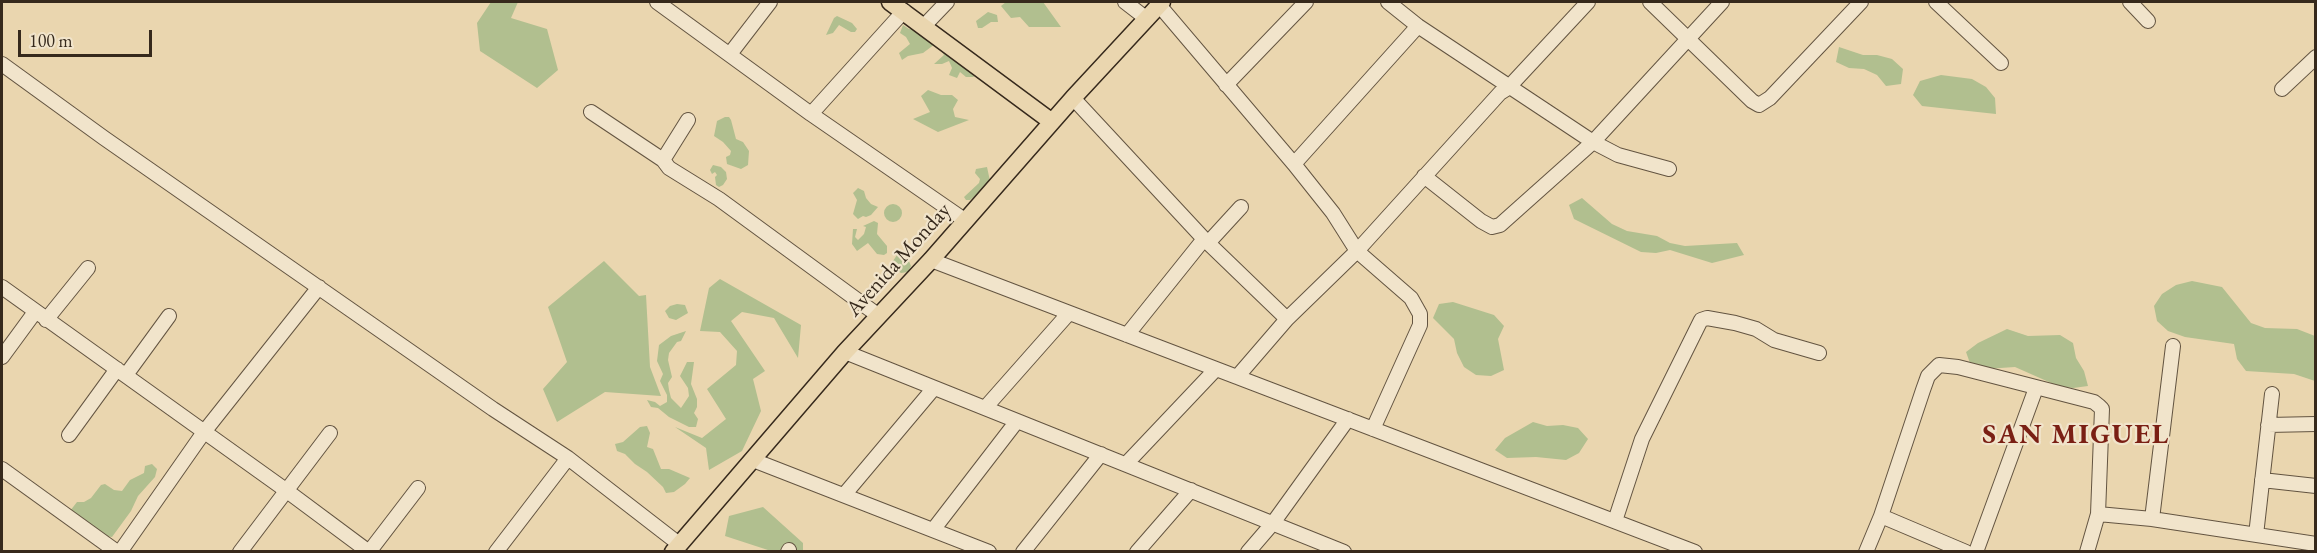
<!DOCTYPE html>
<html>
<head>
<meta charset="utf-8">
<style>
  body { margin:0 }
  #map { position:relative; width:2317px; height:553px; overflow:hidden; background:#ead6af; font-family:"EB Garamond",serif }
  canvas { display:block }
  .frame { position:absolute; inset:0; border:3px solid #36291c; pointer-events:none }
  .scale { position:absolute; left:18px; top:30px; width:134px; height:27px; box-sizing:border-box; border:3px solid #36291c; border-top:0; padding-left:8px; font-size:18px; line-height:21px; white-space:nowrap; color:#36291c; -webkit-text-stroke:4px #f1e4cb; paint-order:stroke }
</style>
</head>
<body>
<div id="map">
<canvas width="2317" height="553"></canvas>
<div class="frame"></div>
<div class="scale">100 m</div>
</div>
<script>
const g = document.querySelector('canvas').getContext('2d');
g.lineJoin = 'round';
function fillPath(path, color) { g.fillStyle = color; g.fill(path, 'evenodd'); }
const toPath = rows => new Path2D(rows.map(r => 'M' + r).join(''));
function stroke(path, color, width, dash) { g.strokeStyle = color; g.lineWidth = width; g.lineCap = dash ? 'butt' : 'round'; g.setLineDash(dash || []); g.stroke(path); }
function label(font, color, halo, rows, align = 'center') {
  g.font = font + ' "EB Garamond",serif'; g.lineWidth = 4.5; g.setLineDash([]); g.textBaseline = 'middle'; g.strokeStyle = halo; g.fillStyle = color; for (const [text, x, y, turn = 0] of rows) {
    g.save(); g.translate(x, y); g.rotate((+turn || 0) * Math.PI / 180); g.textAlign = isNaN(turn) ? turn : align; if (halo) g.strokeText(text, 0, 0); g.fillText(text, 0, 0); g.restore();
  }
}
fillPath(toPath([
  [491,2,518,2,511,18,547,29,558,70,537,88,480,51,477,23],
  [1006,2,1043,2,1061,27,1029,27,1020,17,1011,18,1001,6],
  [988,12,997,15,998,22,991,22,982,28,978,28,976,21],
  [837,16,852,23,857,29,855,32,851,32,839,25,833,33,826,35,834,18],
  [903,25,909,29,917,29,935,44,923,53,908,56,902,60,899,53,910,44,906,37,900,33],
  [949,47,954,61,967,64,974,77,966,77,960,72,957,78,949,75,952,68,949,61,942,64,934,64,944,55,941,50],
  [1839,47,1863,55,1877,55,1892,59,1903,69,1901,84,1886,86,1877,75,1864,69,1849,68,1836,62],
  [1941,75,1972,79,1986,87,1995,98,1996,114,1922,106,1913,95,1920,81],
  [928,90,941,95,952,95,958,100,953,109,955,117,969,120,938,132,913,119,930,112,921,96],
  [725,117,729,117,731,120,736,139,743,142,749,151,748,165,741,169,727,164,726,157,730,155,731,151,723,142,714,136,717,121],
  [713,165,721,167,726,172,727,179,723,185,719,187,716,185,715,177,717,175,715,172,712,174,710,170],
  [987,167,990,181,988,185,970,200,966,200,964,197,979,183,980,179,975,173,976,169],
  [858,188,864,191,866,198,871,204,878,207,871,215,866,217,863,216,858,219,853,214,857,200,853,193],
  [1582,198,1612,224,1627,231,1657,236,1670,243,1685,246,1737,243,1744,255,1712,263,1670,250,1656,253,1641,252,1574,219,1569,205],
  '884 213a9 9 0 1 1 18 0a9 9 0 1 1-18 0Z',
  [874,221,878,223,877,234,887,246,887,253,884,255,877,254,868,243,857,251,852,244,853,229,857,229,855,237,858,240,864,234,866,227,863,226],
  [897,255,908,259,911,266,908,272,901,273,895,269,893,261],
  [604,261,639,296,646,295,650,367,661,396,605,392,557,422,543,389,567,362,548,307],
  [720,279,801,325,798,358,774,318,742,312,731,321,765,371,753,379,761,411,742,451,709,470,706,448,675,427,702,438,726,419,707,389,736,365,737,351,720,332,700,331,709,288],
  [2192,281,2222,287,2251,323,2265,328,2297,329,2315,336,2315,381,2294,374,2246,371,2237,359,2234,344,2185,337,2168,331,2157,321,2154,306,2162,294,2176,285],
  [1453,302,1494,315,1504,326,1498,339,1504,370,1491,376,1476,375,1464,367,1457,353,1454,339,1433,318,1439,304],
  [677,304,685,305,688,313,676,320,669,318,665,311,670,306],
  [2007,329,2028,336,2060,335,2073,343,2076,358,2084,371,2088,386,2073,388,2058,386,2015,367,1985,369,1971,366,1966,352,1978,343],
  [686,331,681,341,677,342,669,353,668,360,672,377,668,383,669,390,671,398,681,408,689,396,688,388,680,376,687,362,694,362,691,384,697,399,697,407,694,413,698,419,696,427,689,427,669,417,658,408,651,407,647,400,655,402,660,406,667,402,667,395,660,381,663,374,657,361,659,345,671,336],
  [1533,422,1547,426,1563,425,1578,428,1588,439,1579,453,1566,460,1536,457,1507,458,1495,450,1505,438],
  [647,426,650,433,647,447,653,449,661,469,669,469,690,478,685,484,674,492,666,493,663,487,647,472,635,464,625,454,617,451,615,444,623,442,640,427],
  [152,464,157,469,155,477,138,496,131,511,112,537,105,536,70,511,77,502,84,502,91,498,101,485,105,484,114,490,122,491,130,480,144,473,145,466],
  [763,507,803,543,803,551,771,551,725,536,729,516]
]), '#b1bf8f');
const minor = toPath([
  [657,2,811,114,966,221],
  [1125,2,1147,19],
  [1388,2,1418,26,1593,142,1618,155,1669,169],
  [1650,2,1752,101,1759,105,1770,98,1861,2],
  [1936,2,2001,63],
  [2130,2,2148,21],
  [1159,5,1294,164,1333,213,1357,251,1411,298,1420,314,1420,325,1373,429],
  [924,26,947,2],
  [730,54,770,2],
  [2,64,104,138,493,409,568,458,679,544],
  [1226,85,1306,2],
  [2282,89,2316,57],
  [1073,98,1204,239,1287,319],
  [591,112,663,160,669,168,719,199,879,316],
  [811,114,904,11],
  [663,160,688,120],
  [1294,164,1418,26],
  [1424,176,1481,221,1492,227,1500,225,1593,142,1722,2],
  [1208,243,1241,207],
  [931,260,1695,552],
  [2,287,287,491,369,552],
  [46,320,88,268],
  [1127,335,1204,239],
  [845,352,1344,552],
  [2,357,35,312],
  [126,375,169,316],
  [1237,377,1287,319,1357,251,1500,93,1508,88,1588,2],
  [985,408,1069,313],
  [2268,425,2316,424],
  [69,435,117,369],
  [753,460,989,552],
  [1126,464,1216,369],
  [2,469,117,552],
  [2262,480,2316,486],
  [844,495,934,388],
  [2098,514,2152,519,2316,544],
  [1881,516,1966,552],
  [2152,519,2173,346],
  [1615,521,1642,439,1701,320,1707,318,1735,323,1756,329,1774,340,1819,353],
  [933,530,1017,421],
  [2256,535,2272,394],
  [120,552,204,432,319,287],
  [240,552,330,433],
  [369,552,418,488],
  [496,552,568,458],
  [788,552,789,550],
  [1023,552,1101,454],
  [1137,552,1191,490],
  [1248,552,1273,523,1348,419],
  [1866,552,1881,516,1923,390,1928,376,1939,365,1958,367,2094,402,2099,406,2102,409,2098,514,2087,552],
  [1976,552,2036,388]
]);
const major = toPath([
  [890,2,1052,122],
  [673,552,845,352,931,260,1073,98,1162,2]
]);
stroke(minor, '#635441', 16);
stroke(major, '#36291c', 19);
stroke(minor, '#f1e4cb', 14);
stroke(major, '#ead6af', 16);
label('22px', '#36291c', '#f1e4cb', [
  ["Avenida Monday",899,260,-48]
]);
g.letterSpacing = '1.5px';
label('bold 28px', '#7a1f14', '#f1e4cb', [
  ["SAN MIGUEL",2076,435]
]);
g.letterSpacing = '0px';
</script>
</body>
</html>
